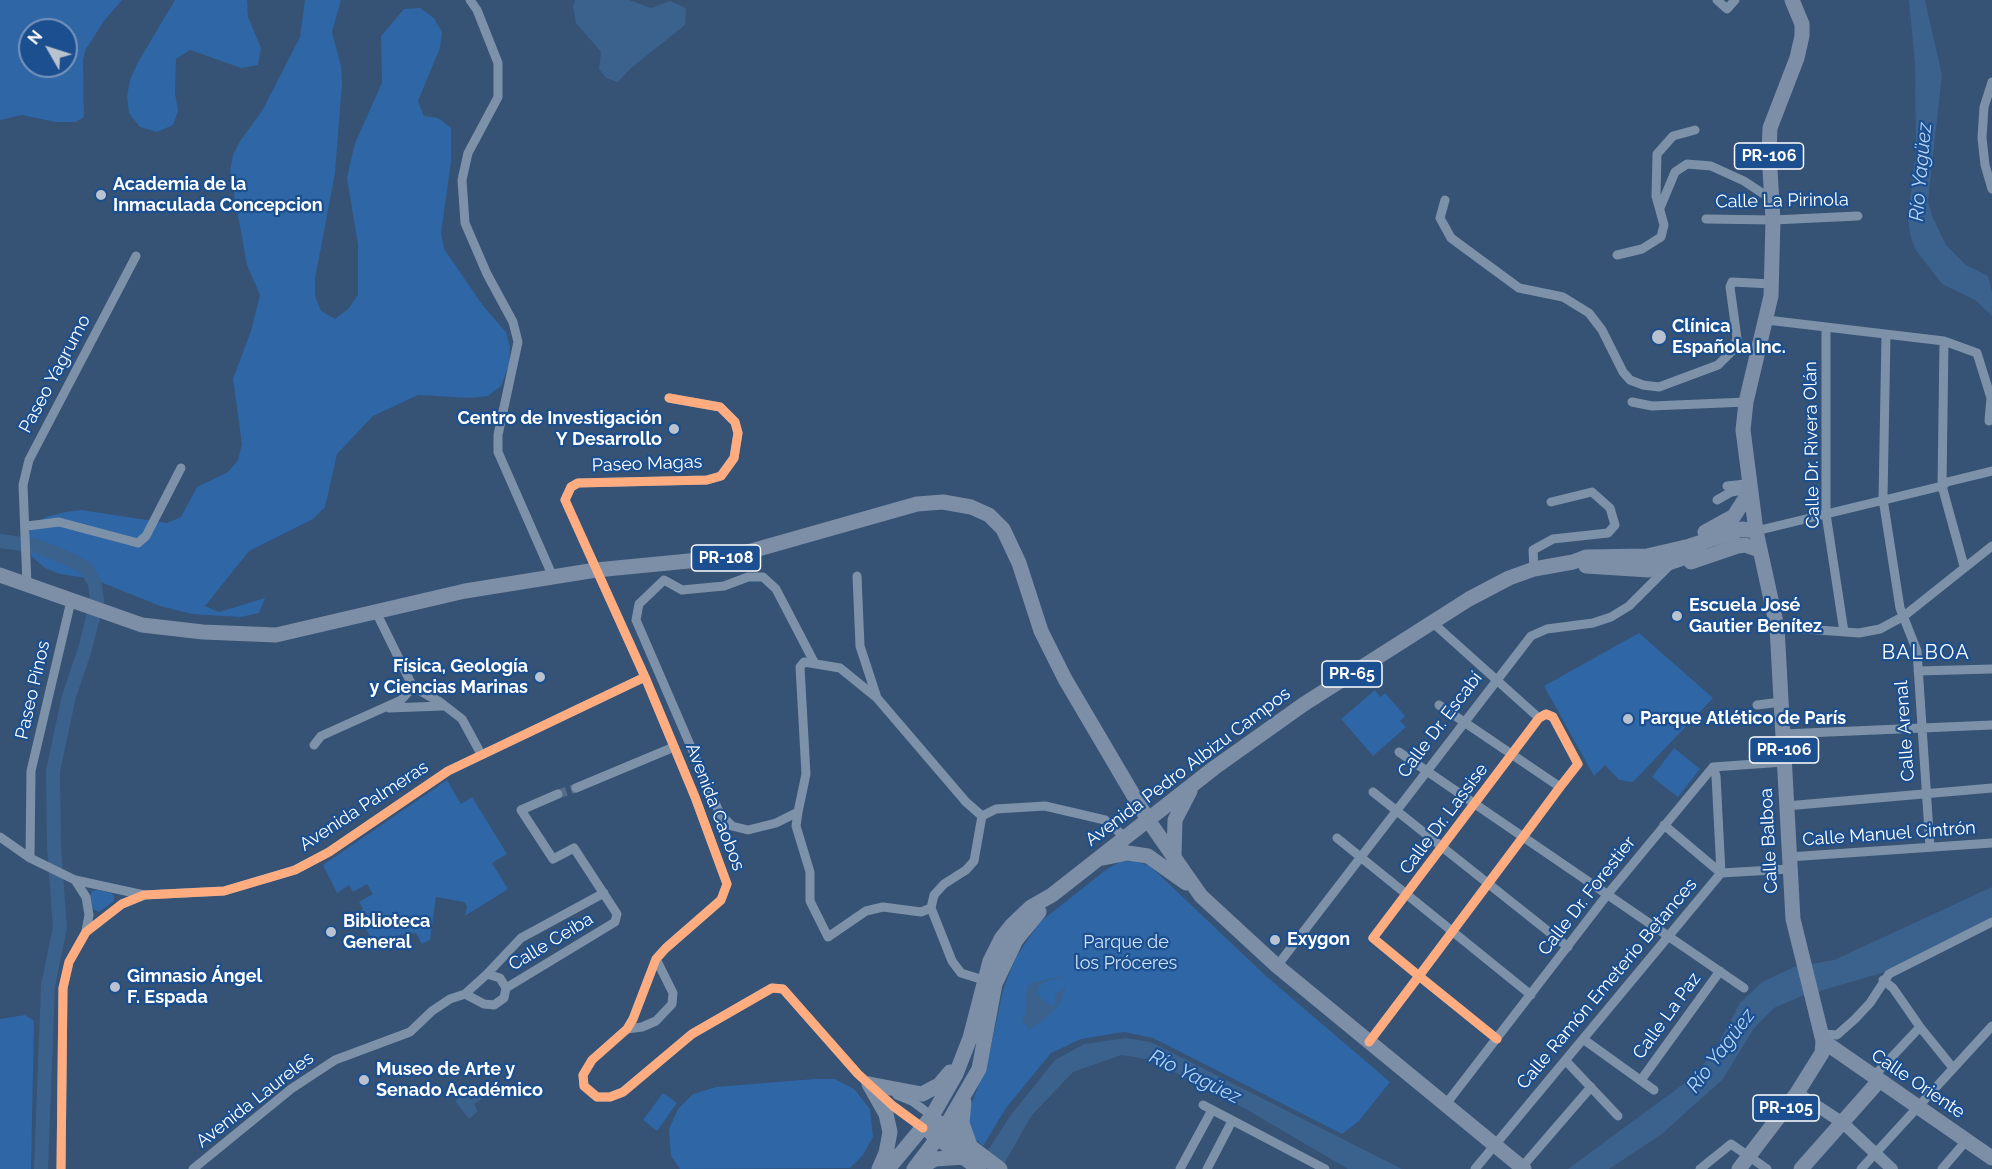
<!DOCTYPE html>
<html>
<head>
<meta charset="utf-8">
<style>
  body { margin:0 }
  #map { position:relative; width:1992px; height:1169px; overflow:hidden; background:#365274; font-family:Raleway,sans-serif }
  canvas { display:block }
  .north { position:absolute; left:18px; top:18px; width:60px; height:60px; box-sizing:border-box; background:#1b4f8f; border:2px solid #7695bc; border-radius:50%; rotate:309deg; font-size:16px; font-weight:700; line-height:24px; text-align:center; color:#fff }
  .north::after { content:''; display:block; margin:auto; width:21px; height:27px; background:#b9c2ce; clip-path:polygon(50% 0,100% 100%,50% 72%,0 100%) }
</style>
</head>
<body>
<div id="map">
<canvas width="1992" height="1169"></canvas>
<div class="north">N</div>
</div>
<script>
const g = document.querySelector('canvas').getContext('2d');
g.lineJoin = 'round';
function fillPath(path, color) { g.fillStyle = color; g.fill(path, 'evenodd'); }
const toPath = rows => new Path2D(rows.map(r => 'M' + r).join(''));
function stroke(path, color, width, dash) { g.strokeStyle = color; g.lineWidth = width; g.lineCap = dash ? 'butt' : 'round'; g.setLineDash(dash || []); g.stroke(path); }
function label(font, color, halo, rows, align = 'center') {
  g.font = font + ' Raleway,sans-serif'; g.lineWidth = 4.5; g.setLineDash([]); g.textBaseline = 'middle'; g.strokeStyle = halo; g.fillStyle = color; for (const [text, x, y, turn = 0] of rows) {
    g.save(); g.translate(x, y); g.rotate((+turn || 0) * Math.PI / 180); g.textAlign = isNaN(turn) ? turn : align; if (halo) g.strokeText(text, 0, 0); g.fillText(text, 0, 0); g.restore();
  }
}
fillPath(toPath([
  [0,0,122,0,104,21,86,49,83,60,84,117,76,122,55,122,22,115,0,120],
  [30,30,66,30,66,66,30,66],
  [175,0,247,0,248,17,261,48,258,65,241,68,190,50,176,59,175,93,178,111,173,125,157,132,140,127,129,113,127,96,130,80,137,64],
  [305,0,341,0,332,32,341,66,342,83,335,173,315,279,315,296,321,311,335,319,348,309,358,295,358,245,347,178,351,160,355,143,382,83,381,36,404,9,420,8,434,18,442,32,440,48,418,101,424,116,438,118,451,128,451,162,441,233,444,249,484,307,506,332,510,347,509,365,501,386,488,396,471,398,418,395,373,416,337,454,325,507,313,519,249,551,205,606,219,612,265,598,259,613,241,617,192,614,160,606,93,579,60,574,45,568,32,557,27,542,32,526,46,517,65,512,81,510,167,523,181,517,197,487,228,472,238,460,242,444,233,379,251,331,260,295,247,265,230,172,233,155,240,141,262,111,300,37],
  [1639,633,1713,698,1633,782,1619,780,1605,765,1594,776,1544,686],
  [1375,690,1380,697,1385,693,1405,716,1400,721,1406,727,1373,756,1341,719],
  [1674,748,1700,769,1678,797,1652,777],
  [447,780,461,804,472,797,507,854,492,863,508,889,465,916,467,906,464,902,436,897,430,940,422,944,416,933,372,939,363,924,359,926,353,916,363,909,359,902,373,894,367,884,353,892,349,885,337,893,323,865],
  [1134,861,1150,866,1266,976,1390,1082,1359,1121,1342,1134,1153,1038,1124,1032,1081,1039,1051,1053,1006,1108,983,1146,969,1133,967,1117,989,1056,1003,990,1016,957,1040,922,1107,869,1120,862],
  [97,890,111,893,114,896,114,901,99,912,93,909,90,897,92,891],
  [25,1015,34,1021,31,1169,0,1169,0,1019],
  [815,1079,835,1079,854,1089,870,1109,873,1137,863,1155,850,1168,680,1169,671,1156,669,1129,678,1109,693,1094,716,1087],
  [663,1093,677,1103,657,1131,643,1120]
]), '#2f66a5');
fillPath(toPath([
  [575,0,629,0,651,8,670,1,686,8,685,25,630,69,618,82,606,78,599,69,601,52,576,23,573,7],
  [1909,0,1925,0,1942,75,1928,200,1932,216,1946,245,1966,265,1988,276,1992,292,1992,316,1975,300,1942,284,1915,249,1910,234,1908,217,1916,149,1915,65],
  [1992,887,1992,917,1882,973,1802,996,1774,1008,1754,1028,1723,1079,1662,1134,1609,1169,1568,1169,1693,1077,1714,1051,1740,1003,1762,982,1794,967,1834,960],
  [1059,977,1063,977,1066,984,1060,1004,1042,1021,1029,1030,1022,1020,1026,1012,1026,989,1031,983],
  [1060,978,1063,978,1066,984,1061,991,1055,994,1055,1005,1050,1005,1042,1000,1038,994,1038,988,1044,982],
  [1126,1038,1151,1042,1402,1169,1348,1169,1244,1108,1151,1060,1122,1055,1073,1072,1032,1115,1001,1169,976,1169,1010,1116,1055,1060,1084,1044],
  [490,1086,493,1091,474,1104,478,1111,469,1119,455,1101,466,1093,471,1100]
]), '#3b618d');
stroke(toPath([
  [0,541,37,546,73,561,87,569,95,584,97,601,85,649,69,696,53,771,54,848,60,927,48,986,41,1169]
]), '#3b618d', 14);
stroke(toPath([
  [558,794,576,788]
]), '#546c89', 9, [9, 4.5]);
stroke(toPath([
  [470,0,477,10,498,63,498,97,468,153,462,180,465,223,487,274,513,322,518,342,498,435,498,452,553,577],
  [1717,0,1727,9,1735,0],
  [1992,82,1984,107,1982,138,1985,165,1992,189],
  [1445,200,1440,218,1451,238,1519,288,1563,297,1589,313,1602,330,1623,372,1630,380,1643,385,1659,387,1718,365,1733,350,1737,338,1730,287,1732,282,1772,284],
  [1660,208,1675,172,1687,164,1711,166,1744,181,1771,199],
  [1706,219,1773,220,1858,216],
  [1617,255,1642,249,1661,237,1664,225,1656,196,1657,154,1673,136,1695,130],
  [1767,320,1944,341,1977,353,1991,398,1989,421],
  [1826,328,1826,514,1844,632],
  [1886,335,1883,499,1900,608,1917,651,1930,847],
  [1944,341,1942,486,1964,566],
  [669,398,720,407,735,422,738,433,734,458,721,476,707,480,578,483,571,487,565,500,645,677,695,797,727,884,721,900,666,948,656,959,633,1019,627,1029,592,1060,583,1075,584,1086,597,1097,610,1097,623,1092,692,1034,772,988,783,989,858,1074,893,1106,923,1128],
  [1632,402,1652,406,1746,402],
  [1727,486,1746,484],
  [1717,500,1731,492,1750,489],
  [27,526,59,522,138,543,146,536,181,468],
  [1756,531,1942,486,1947,482,1992,471],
  [1534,569,1533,550,1553,539,1608,533,1615,525,1610,508,1592,492,1551,502],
  [857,576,860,646,877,698,966,802,982,816,974,861,966,870,944,884,934,895,931,908,952,961,961,973,990,982],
  [27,585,23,485,29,460,136,256],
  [376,612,413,687,440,702,462,719,481,754],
  [1433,623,1539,718],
  [1777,627,1859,633,1880,629,1904,616,1992,546],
  [814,662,776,589,763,577,748,577,724,586,682,590,664,580,639,604,636,620,720,814,732,826,748,830,776,823,798,812,806,774,800,667,804,662,840,668,877,698],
  [1918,671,1992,669],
  [1439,705,1560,787],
  [1757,705,1781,702],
  [389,708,443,706],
  [1783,734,1992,725],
  [314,745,321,736,401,700,413,687],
  [1399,752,1744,988],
  [1713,767,1716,776,1721,873],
  [576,788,674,747],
  [1373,792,1568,947],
  [1786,806,1992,788],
  [798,812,796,826,810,872,810,901,828,937,866,911,883,907,921,912,931,908],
  [982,816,996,809,1045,806,1105,820,1126,838],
  [1664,825,1721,873],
  [0,837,30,858,75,880,144,895],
  [1337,838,1531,995],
  [1789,857,1992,843],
  [30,858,31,771,71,601],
  [75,880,86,897,89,915,86,931],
  [1277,966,1531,636,1547,629,1593,623,1611,617,1629,606,1669,566],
  [487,974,521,938,604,893],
  [1883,980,1893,988,1920,1027,1953,1068],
  [506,988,615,922,617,914,574,848,553,859,521,810,558,794],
  [627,1029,642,1027,656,1021,672,1004,673,993,656,959],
  [1823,1034,1837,1035,1855,1019,1870,1003,1889,974,1992,922],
  [1583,1039,1654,1090],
  [1369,1042,1419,976,1523,837,1560,787,1578,764,1553,717,1546,714,1539,718,1373,938,1419,976,1497,1039],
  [1566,1061,1618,1116],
  [1873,1077,1920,1027],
  [1641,1080,1720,971],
  [897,1095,912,1101,932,1116],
  [1446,1104,1607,895,1713,767,1784,762],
  [1203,1105,1325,1169],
  [1522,1167,1591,1087],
  [61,1169,63,988,69,962,86,932,122,904,144,895,224,891,295,870,329,852,448,771,645,677],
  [193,1169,291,1089,335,1060,410,1032,432,1011,450,999,465,994,487,974,500,978,506,988,504,998,494,1005,484,1004,465,994],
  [1180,1169,1212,1110],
  [1207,1169,1232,1121],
  [1475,1169,1721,873,1790,869],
  [1700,1169,1731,1144,1767,1169],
  [1861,1169,1992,1026],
  [1942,1169,1966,1141]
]), '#7d92a8', 9);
stroke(toPath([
  [1797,1093,1843,1123,1892,1169]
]), '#7d92a8', 12);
stroke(toPath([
  [1705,532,1734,516,1750,491],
  [1691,562,1738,546,1745,545,1759,550],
  [1586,566,1649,570,1700,552],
  [0,575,142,625,203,632,276,635,465,591,596,570,730,557,917,504,943,502,971,507,989,515,1003,529,1019,563,1041,631,1065,679,1148,820,1201,896,1277,966,1524,1169],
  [1174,856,1175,820,1190,791],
  [1103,858,1128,853,1148,856,1186,883],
  [1823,1041,1992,1158],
  [869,1084,922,1094,939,1085,950,1072],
  [869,1084,886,1114,890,1132,886,1153,879,1169],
  [964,1102,962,1123,971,1148],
  [938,1122,1000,1169],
  [931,1133,979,1169],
  [888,1169,932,1116,956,1074,970,1038,990,961,1001,939,1012,925,1031,907,1052,895,1214,768,1304,704,1469,599,1509,578,1534,569,1573,562,1586,557,1647,556,1690,546,1742,529,1756,531],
  [914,1169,945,1128,979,1069,995,984,1016,940,1039,912],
  [918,1169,935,1159,964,1157],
  [1739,1169,1797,1093,1822,1053,1823,1041,1793,919,1777,627,1756,531,1743,430,1746,402,1771,296,1773,220,1769,153,1770,128,1797,58,1802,36,1802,24,1792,0],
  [1801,1169,1878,1082]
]), '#7d8ea7', 15);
stroke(toPath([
  [669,398,720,407,735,422,738,433,734,458,721,476,707,480,578,483,571,487,565,500,645,677,695,797,727,884,721,900,666,948,656,959,633,1019,627,1029,592,1060,583,1075,584,1086,597,1097,610,1097,623,1092,692,1034,772,988,783,989,858,1074,893,1106,923,1128],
  [1369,1042,1419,976,1523,837,1560,787,1578,764,1553,717,1546,714,1539,718,1373,938,1419,976,1497,1039],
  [61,1169,63,988,69,962,86,932,122,904,144,895,224,891,295,870,329,852,448,771,645,677]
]), '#ffac80', 9);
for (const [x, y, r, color] of [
  [101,195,6,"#b9c2ce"],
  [1659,337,8,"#b9c2ce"],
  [674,429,6,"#b9c2ce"],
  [1677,616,6,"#b9c2ce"],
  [540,677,6,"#b9c2ce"],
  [1628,719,6,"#b9c2ce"],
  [331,932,6,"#b9c2ce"],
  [1275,940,6,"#b9c2ce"],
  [115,987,6,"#b9c2ce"],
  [364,1080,6,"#b9c2ce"]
]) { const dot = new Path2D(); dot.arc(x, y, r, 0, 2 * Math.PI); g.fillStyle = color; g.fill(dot); stroke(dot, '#1b4f8f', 2); }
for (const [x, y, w] of [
  [1769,156,69],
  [726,558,69],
  [1352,674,60],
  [1784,750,69],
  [1786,1108,66]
]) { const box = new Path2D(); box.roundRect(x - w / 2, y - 13, w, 26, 4.5); g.fillStyle = '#1b4f8f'; g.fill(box); stroke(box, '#fff', 1.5); }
label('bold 16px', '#fff', null, [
  ["PR-106",1769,156],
  ["PR-108",726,558],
  ["PR-65",1352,674],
  ["PR-106",1784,750],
  ["PR-105",1786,1108]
]);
label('bold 18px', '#fff', '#1b4f8f', [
  ["Academia de la",113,185],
  ["Inmaculada Concepcion",113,206],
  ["Clínica",1672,327],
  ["Española Inc.",1672,348],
  ["Centro de Investigación",662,419,"right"],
  ["Y Desarrollo",662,440,"right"],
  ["Escuela José",1689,606],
  ["Gautier Benítez",1689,627],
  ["Física, Geología",528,667,"right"],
  ["y Ciencias Marinas",528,688,"right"],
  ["Parque Atlético de París",1640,719],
  ["Biblioteca",343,922],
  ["General",343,943],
  ["Exygon",1287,940],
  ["Gimnasio Ángel",127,977],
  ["F. Espada",127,998],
  ["Museo de Arte y",376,1070],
  ["Senado Académico",376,1091]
], 'left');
label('18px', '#fff', '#1b4f8f', [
  ["Calle La Pirinola",1782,201,-1],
  ["Paseo Yagrumo",55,374,-62],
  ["Calle Dr. Rivera Olán",1812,445,-91],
  ["Paseo Magas",647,464,-2],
  ["Paseo Pinos",33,690,-77],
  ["Calle Dr. Escabí",1440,725,-53],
  ["Calle Arenal",1905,731,-94],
  ["Avenida Pedro Albizu Campos",1188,767,-37],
  ["Avenida Palmeras",364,806,-33],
  ["Avenida Caobos",715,807,69],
  ["Calle Dr. Lassise",1444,819,-53],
  ["Calle Manuel Cintrón",1889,834,-4],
  ["Calle Balboa",1769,841,-93],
  ["Calle Dr. Forestier",1587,896,-52],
  ["Calle Ceiba",551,942,-31],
  ["Calle Ramón Emeterio Betances",1607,984,-50],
  ["Calle La Paz",1667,1016,-54],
  ["Calle Oriente",1918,1084,34],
  ["Avenida Laureles",255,1100,-38]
]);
label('18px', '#cfe3fa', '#1b4f8f', [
  ["Parque de",1126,943],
  ["los Próceres",1126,964]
]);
label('italic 20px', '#b5d3f5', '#1b4f8f', [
  ["Río Yagüez",1921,172,-85],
  ["Río Yagüez",1721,1051,-53],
  ["Río Yagüez",1195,1077,26]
]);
g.letterSpacing = '1.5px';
label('20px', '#fff', '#1b4f8f', [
  ["BALBOA",1926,653]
]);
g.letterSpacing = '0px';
</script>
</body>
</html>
